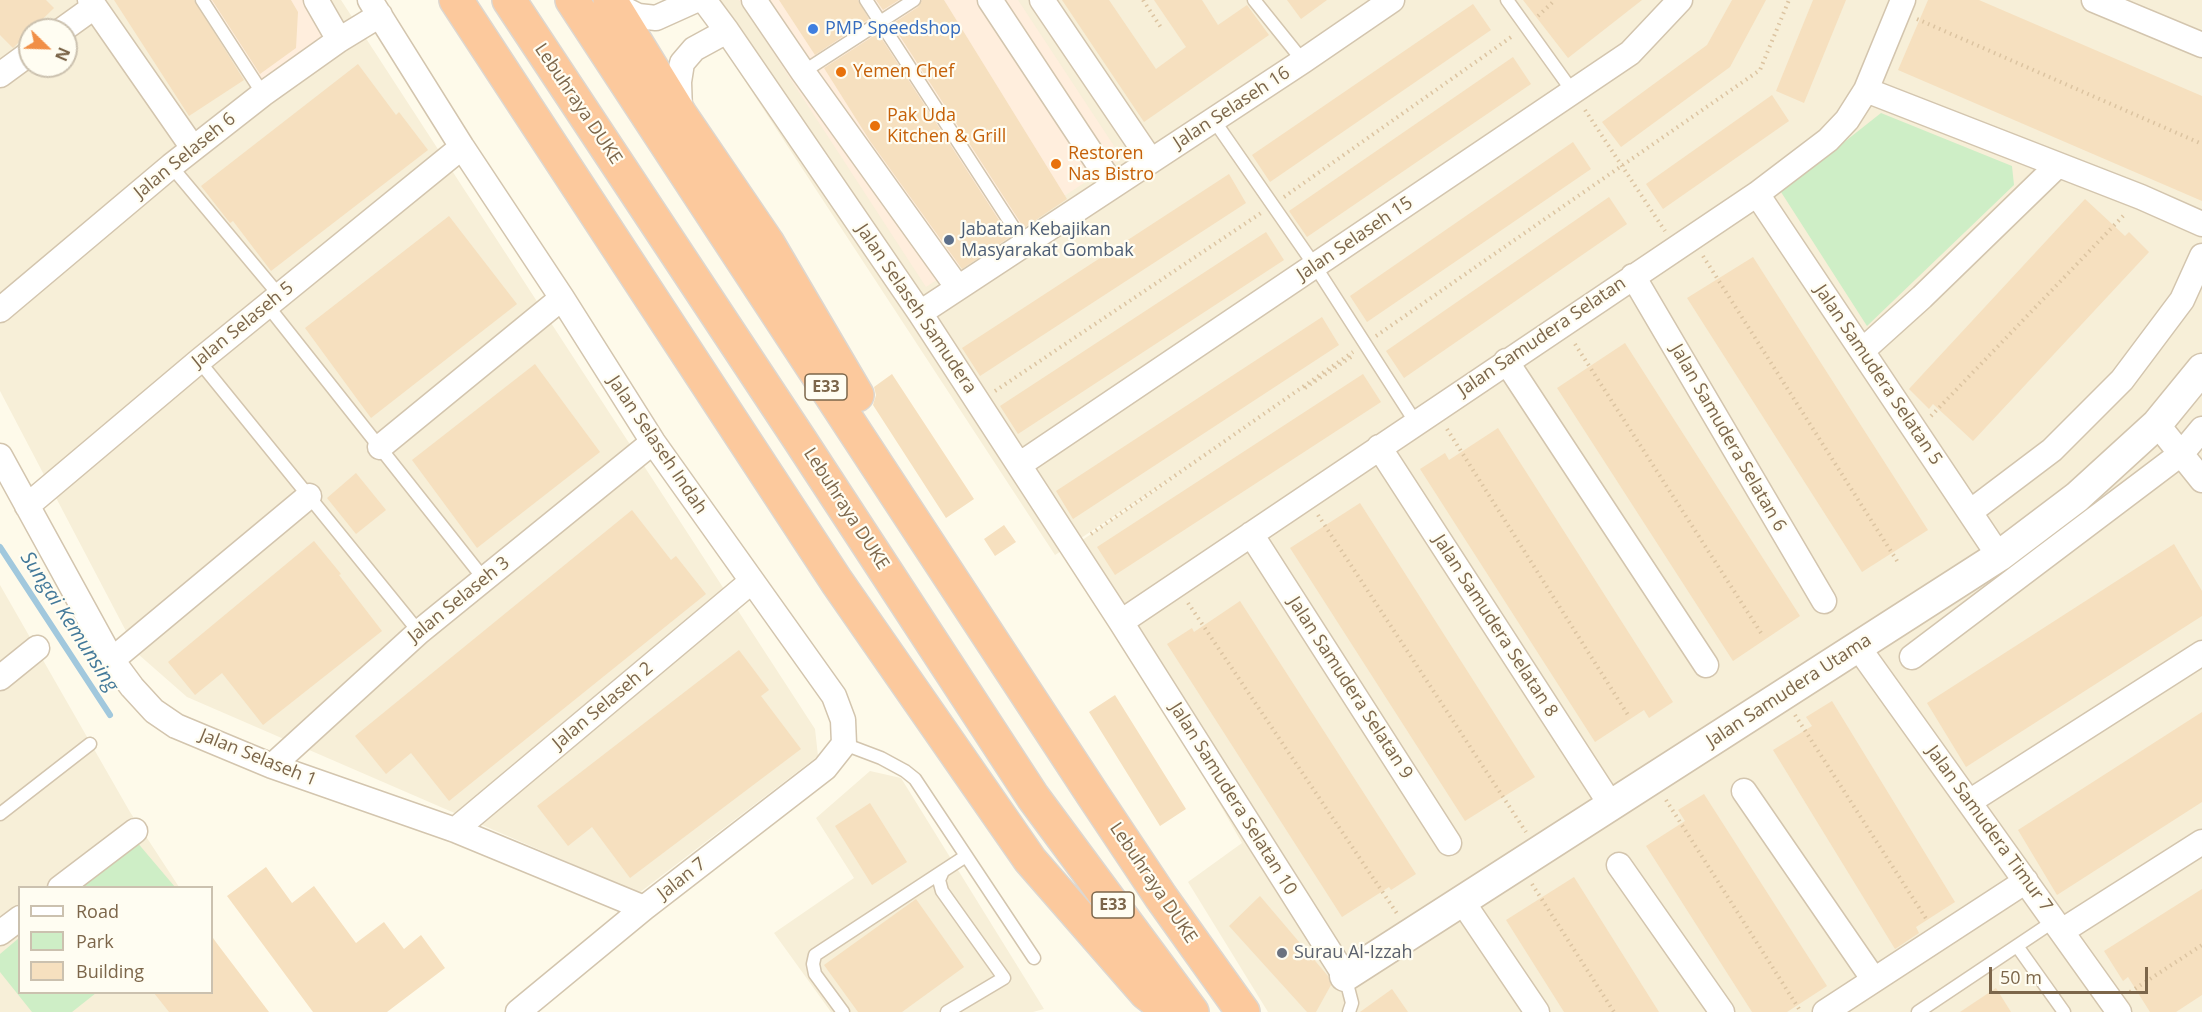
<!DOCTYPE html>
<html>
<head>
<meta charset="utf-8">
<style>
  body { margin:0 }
  #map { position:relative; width:2202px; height:1012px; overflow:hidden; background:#fefaea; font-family:"Open Sans",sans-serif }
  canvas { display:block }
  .legend { position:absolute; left:18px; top:886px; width:195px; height:108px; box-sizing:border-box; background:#fffdf2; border:2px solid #cbc1af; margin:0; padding:8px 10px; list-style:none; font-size:18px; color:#7c664a }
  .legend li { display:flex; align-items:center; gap:12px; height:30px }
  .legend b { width:30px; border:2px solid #cbc1af }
  .north { position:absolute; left:18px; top:18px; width:60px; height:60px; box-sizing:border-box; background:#fffdf2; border:2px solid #cbc1af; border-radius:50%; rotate:113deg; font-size:16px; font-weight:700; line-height:24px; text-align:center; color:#7c664a }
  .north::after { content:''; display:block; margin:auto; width:21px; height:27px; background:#f18f47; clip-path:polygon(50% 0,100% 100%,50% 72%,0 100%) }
  .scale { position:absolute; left:1989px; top:967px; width:159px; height:27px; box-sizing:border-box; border:3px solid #7c664a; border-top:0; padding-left:8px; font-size:18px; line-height:21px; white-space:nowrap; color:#7c664a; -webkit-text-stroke:4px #fffdf2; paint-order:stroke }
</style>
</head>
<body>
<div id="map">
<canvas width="2202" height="1012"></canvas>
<ul class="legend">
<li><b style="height:8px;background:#fff"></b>Road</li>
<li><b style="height:16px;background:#ceeec6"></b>Park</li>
<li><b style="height:16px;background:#f6e0bf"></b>Building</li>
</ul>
<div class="north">N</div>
<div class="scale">50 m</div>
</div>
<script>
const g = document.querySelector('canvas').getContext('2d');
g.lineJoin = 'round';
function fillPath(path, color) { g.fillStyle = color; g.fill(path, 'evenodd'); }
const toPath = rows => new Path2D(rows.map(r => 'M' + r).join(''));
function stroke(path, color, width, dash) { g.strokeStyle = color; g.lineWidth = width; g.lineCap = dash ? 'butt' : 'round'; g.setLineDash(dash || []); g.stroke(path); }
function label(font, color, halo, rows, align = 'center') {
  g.font = font + ' "Open Sans",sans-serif'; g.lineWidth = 4.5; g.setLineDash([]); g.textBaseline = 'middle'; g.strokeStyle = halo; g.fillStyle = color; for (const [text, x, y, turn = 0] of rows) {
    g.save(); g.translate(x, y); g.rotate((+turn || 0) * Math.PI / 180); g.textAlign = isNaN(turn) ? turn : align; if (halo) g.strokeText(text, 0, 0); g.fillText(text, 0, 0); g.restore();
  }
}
fillPath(toPath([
  [0,0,341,0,815,729,818,756,639,893,187,697,138,654,0,391],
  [30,30,66,30,66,66,30,66],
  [692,0,2202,0,2202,1012,1268,1012,1188,882,1242,843,1072,547,1194,464,1055,555],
  [0,585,130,812,179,887,20,888,20,992,212,992,212,936,261,1012,0,1012],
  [870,771,901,778,1044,1009,1033,1012,831,1012,774,933,854,878,816,818]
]), '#f7efd8');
fillPath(toPath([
  [205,0,304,0,327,36,261,86],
  [739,0,1018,0,1122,158,926,287]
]), '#fed');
fillPath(toPath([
  [1881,113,2012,166,2014,185,1867,326,1781,192],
  [136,841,175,887,80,888],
  [19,938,20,992,96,993,72,1012,32,1012,0,972,0,954]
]), '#ceeec6');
stroke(toPath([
  [0,547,110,715]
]), '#a1c8dd', 6);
fillPath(toPath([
  [0,0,46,0,54,8,13,48,0,35],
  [114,0,194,0,244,80,189,116],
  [212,0,291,0,298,12,296,48,260,74],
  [779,0,858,0,869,19,815,55],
  [876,0,899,0,883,10],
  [922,0,944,0,1067,199,1024,228,892,24,918,7],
  [1062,0,1109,0,1156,69,1186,47,1154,0,1202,0,1218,25,1247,5,1269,35,1144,122],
  [1287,0,1327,0,1301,19],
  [1523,0,1642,0,1568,58],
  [1732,0,1766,0,1730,67,1621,147,1602,122,1707,45],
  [1813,0,1846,0,1804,103,1776,91],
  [1928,0,1979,0,2202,96,2202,201,1898,70],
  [1473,4,1491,30,1270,182,1252,155],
  [878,33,1010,237,962,269,870,141,824,68],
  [1513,57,1531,84,1307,237,1289,211],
  [358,64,396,115,399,112,428,150,271,271,233,221,230,223,201,186],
  [1772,95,1789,121,1663,209,1646,184],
  [1573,142,1591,169,1367,322,1350,296],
  [1229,174,1246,203,980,376,962,348],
  [1609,197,1627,224,1404,378,1386,351],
  [2085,199,2125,236,2129,232,2149,252,1973,441,1933,404,1929,409,1909,389],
  [449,216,517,304,371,418,305,328],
  [1266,232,1284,260,1018,434,1000,406],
  [1753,257,1928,530,1862,572,1687,298],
  [1322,317,1339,345,1073,519,1056,491],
  [1625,343,1800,616,1733,661,1557,388],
  [535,364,600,452,477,548,412,460],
  [892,374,974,499,946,518,873,405,876,395,874,387],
  [1363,374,1381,402,1115,575,1097,547],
  [1498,428,1673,702,1649,718,1644,710,1595,742,1420,469,1445,453,1449,460],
  [356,473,386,510,356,534,327,498],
  [1360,503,1535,777,1465,821,1290,548],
  [632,510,671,560,676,556,706,594,449,801,411,753,386,774,355,736],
  [1004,525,1016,542,995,556,984,539],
  [314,541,341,574,339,575,382,631,263,725,222,673,195,695,168,662],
  [2174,544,2202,591,2202,616,1966,767,1927,703],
  [1240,601,1416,874,1391,890,1389,887,1342,917,1167,644,1192,628,1194,632],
  [739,650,769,690,761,696,801,749,630,878,592,827,568,846,537,806],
  [1115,695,1186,809,1160,826,1089,712],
  [1832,701,1955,902,1916,927,1919,933,1895,949,1773,750,1812,726,1806,717],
  [2202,712,2202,802,2057,895,2018,830],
  [1704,794,1827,986,1787,1012,1752,1012,1646,846,1685,821,1678,810],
  [870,803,907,862,872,885,835,826],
  [266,867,292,903,314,886,356,943,384,922,404,949,421,935,445,968,387,1012,313,1012,227,896],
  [1574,877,1659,1012,1564,1012,1506,920],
  [2202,889,2202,995,2176,1012,2150,1012,2128,977,2123,981,2104,951],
  [1260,896,1328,976,1331,985,1316,1012,1307,1012,1229,926],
  [916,899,964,967,902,1012,858,1012,824,965],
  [212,937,269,1012,169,1012,154,993,212,993],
  [1996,988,2011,1012,1960,1012],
  [1392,989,1408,1012,1360,1012]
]), '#f6e0bf');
const service = toPath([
  [202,0,263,94],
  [866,0,1025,245],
  [1254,0,1303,61],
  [1507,0,1573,92],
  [803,72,914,0],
  [1213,119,1315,266,1416,423],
  [171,166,279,295],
  [267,305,484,579],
  [199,361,419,632],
  [844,744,881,758,905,771,915,779,1034,958],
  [0,814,90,744],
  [2017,946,2064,1012],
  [1345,976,1352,1003,1349,1012],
  [843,1012,815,974,813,964,815,955,943,871],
  [947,1012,1004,978,942,891,939,880,943,871,966,856],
  [1918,1012,2054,921]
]);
const minor = toPath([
  [90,0,193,148],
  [316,0,339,40],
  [370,0,462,147,562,298,653,442,834,696,843,720,844,744,825,768,644,908,518,1012],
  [704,0,727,31,920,313,1121,622,1345,976],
  [754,0,803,72,958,288],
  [990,0,1113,186],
  [1042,0,1151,161],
  [2094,0,2202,45],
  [612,3,638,16,656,18,696,0],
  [62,30,94,7],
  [0,75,30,53],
  [1866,90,2141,197,2202,224],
  [680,112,679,82,682,63,694,49,727,31],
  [1757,194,1999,556],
  [1633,276,1824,601],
  [0,310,171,166,263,94,339,40,380,15],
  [920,313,1303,61,1392,0],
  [1862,351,1922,297,2058,165],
  [1506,361,1706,665],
  [2157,424,2202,480],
  [380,447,562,298],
  [1379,447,1611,805],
  [0,456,112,660,132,687,154,711,176,726,272,766,455,830,644,908],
  [1019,465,1630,53,1680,0],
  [27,506,199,361,462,147],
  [1970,512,2052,450,2122,380,2182,300,2202,256],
  [1251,534,1449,843],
  [1121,622,1757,194,1828,140,1847,120,1866,90,1903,0],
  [1858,647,2119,1012],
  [1912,657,2182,453,2202,429],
  [112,660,309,496],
  [0,678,37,648],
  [272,766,419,632,653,442],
  [1744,791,1874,980],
  [1969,802,2202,653],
  [455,830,752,581],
  [1619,865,1722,1012],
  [60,888,135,831],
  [1462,901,1537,1012],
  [2062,931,2202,842],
  [0,933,20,918],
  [1825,1012,2026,881]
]);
const tertiary = toPath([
  [1345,976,1999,556,2077,497,2157,424,2202,369]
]);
const motorway = toPath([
  [456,0,837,582,1030,860,1146,993,1171,1012],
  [509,0,800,440,1033,797,1192,1012],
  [572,0,1093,795,1161,897,1243,1012],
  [610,0,680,114,767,242,857,395]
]);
stroke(service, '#d3c5ae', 15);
stroke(minor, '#d3c5ae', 27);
stroke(tertiary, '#d3c5ae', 33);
stroke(motorway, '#ddd7d0', 36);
stroke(toPath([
  [1143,0,1162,29],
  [1538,16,1555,0],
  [1917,19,2202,144],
  [1585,110,1665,231],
  [1284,197,1514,35],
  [1703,256,1899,564],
  [1376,336,1760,70,1789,0],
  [1575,344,1763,636],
  [1305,388,1354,355],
  [995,391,1261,213],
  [1931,416,2125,214],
  [1447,429,1628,715],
  [1318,515,1526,832],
  [1091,534,1353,352],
  [1188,603,1398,915],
  [1795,715,1927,920],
  [1666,800,1801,1012],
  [1532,884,1614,1012],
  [2130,992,2202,945]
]), '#dcc4a1', 4, [1.5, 4.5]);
stroke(service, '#fff', 12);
stroke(minor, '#fff', 24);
stroke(tertiary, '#fff', 30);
stroke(motorway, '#fcc99d', 33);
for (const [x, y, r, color] of [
  [813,29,6,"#3f7fe0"],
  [841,72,6,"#e8710a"],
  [875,126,6,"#e8710a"],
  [1056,164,6,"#e8710a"],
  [949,240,6,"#5c6f8a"],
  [1282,953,6,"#6b7280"]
]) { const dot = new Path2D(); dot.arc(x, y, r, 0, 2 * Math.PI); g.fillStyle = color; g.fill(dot); stroke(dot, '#fffdf2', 2); }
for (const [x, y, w] of [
  [826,387,42],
  [1113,905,42]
]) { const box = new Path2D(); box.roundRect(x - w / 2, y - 13, w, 26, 4.5); g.fillStyle = '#fffdf2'; g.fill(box); stroke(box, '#7c664a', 1.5); }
label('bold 16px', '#7c664a', null, [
  ["E33",826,387],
  ["E33",1113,905]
]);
label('18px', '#366cbe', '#fffdf2', [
  ["PMP Speedshop",825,29]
], 'left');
label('18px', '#c56008', '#fffdf2', [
  ["Yemen Chef",853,72],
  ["Pak Uda",887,116],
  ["Kitchen & Grill",887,137],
  ["Restoren",1068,154],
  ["Nas Bistro",1068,175]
], 'left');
label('18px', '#7c664a', '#fffdf2', [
  ["Lebuhraya DUKE",578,104,56],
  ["Jalan Selaseh 16",1232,108,-33],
  ["Jalan Selaseh 6",185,156,-39],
  ["Jalan Selaseh 15",1355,239,-34],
  ["Jalan Selaseh Samudera",916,309,56],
  ["Jalan Selaseh 5",243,325,-39],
  ["Jalan Samudera Selatan",1542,337,-34],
  ["Jalan Samudera Selatan 5",1878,375,56],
  ["Jalan Samudera Selatan 6",1728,438,60],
  ["Jalan Selaseh Indah",657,445,56],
  ["Lebuhraya DUKE",846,509,57],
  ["Jalan Selaseh 3",459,600,-39],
  ["Jalan Samudera Selatan 8",1495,626,57],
  ["Jalan Samudera Selatan 9",1350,688,57],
  ["Jalan Samudera Utama",1789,691,-33],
  ["Jalan Selaseh 2",603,706,-40],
  ["Jalan Selaseh 1",258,758,22],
  ["Jalan Samudera Selatan 10",1233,799,58],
  ["Jalan Samudera Timur 7",1989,829,54],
  ["Jalan 7",682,879,-38],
  ["Lebuhraya DUKE",1153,883,56]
]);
label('18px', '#4e5e75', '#fffdf2', [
  ["Jabatan Kebajikan",961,230],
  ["Masyarakat Gombak",961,251]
], 'left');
label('18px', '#5b616d', '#fffdf2', [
  ["Surau Al-Izzah",1294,953]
], 'left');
label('italic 20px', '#437999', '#fffdf2', [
  ["Sungai Kemunsing",69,622,57]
]);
</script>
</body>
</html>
